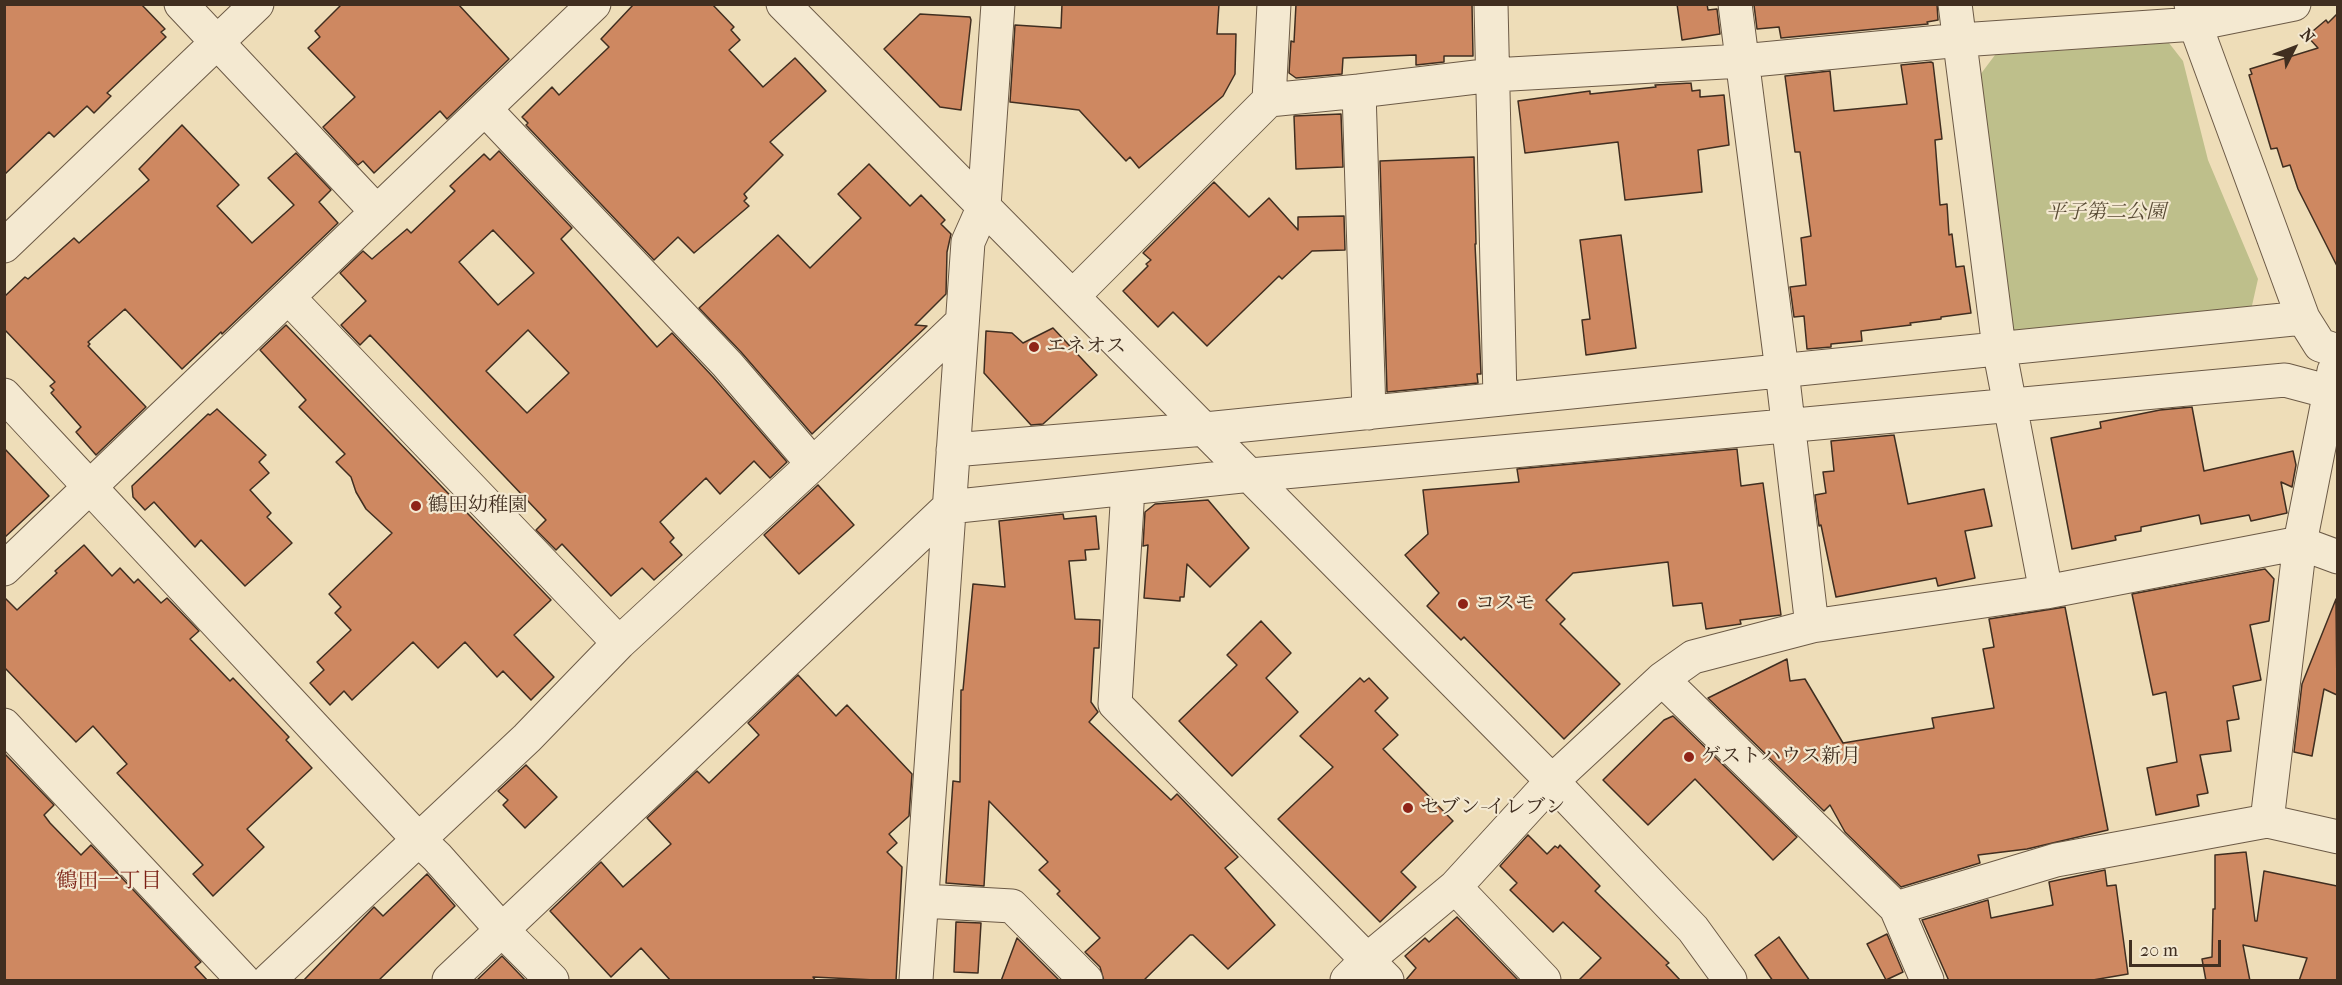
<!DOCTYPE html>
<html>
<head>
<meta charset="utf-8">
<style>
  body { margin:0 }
  #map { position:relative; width:2342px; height:985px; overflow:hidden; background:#eeddb8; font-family:"IM FELL French Canon",serif }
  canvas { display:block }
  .frame { position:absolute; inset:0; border:6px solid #402e20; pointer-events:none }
  .north { position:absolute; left:2264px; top:18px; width:60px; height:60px; -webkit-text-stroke:4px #f4e9d1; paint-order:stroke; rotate:48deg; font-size:16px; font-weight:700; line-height:24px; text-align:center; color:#402e20 }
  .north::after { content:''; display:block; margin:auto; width:21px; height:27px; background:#402e20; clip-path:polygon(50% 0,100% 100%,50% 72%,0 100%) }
  .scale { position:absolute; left:2129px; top:940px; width:92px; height:27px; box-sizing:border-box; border:3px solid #402e20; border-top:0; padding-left:8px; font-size:18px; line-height:21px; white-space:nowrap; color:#402e20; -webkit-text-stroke:4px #f4e9d1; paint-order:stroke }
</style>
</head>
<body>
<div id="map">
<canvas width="2342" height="985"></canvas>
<div class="frame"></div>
<div class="north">N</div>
<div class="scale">20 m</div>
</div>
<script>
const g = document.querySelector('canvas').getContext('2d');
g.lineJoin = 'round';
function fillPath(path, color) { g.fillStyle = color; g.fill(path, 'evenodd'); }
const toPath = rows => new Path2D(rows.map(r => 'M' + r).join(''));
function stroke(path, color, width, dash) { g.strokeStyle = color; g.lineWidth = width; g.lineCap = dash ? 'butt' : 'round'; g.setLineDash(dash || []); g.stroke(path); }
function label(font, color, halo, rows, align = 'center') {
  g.font = font + ' "IM FELL French Canon","Noto Serif JP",serif'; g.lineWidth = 4.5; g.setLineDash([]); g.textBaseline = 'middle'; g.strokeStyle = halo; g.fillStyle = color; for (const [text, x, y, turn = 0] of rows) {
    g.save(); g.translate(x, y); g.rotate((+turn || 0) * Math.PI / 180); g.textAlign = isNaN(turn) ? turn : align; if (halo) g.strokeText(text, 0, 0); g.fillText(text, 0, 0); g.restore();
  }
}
fillPath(toPath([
  [2169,43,2183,61,2208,160,2258,279,2251,310,2022,342,2005,323,1974,83,1995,55]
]), '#bebf8b');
const building = toPath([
  [4,4,141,4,165,29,161,32,166,37,107,93,111,96,94,113,87,106,54,137,49,132,4,175,4,4],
  [342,4,458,4,509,59,447,119,440,111,374,173,363,161,358,165,323,127,355,97,308,48,320,37,315,31,342,4],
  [634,4,712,4,734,27,731,30,740,40,729,50,763,87,795,58,826,91,770,142,783,155,744,194,747,198,744,201,749,206,694,253,678,237,654,260,526,125,528,123,522,117,552,87,559,95,609,47,601,39,634,4],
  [1062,4,1219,4,1217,34,1236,34,1235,74,1223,96,1139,168,1130,157,1126,161,1079,110,1010,102,1015,25,1061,28,1062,4],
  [1296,4,1472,4,1473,56,1444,56,1444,62,1416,65,1416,55,1343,58,1342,74,1296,78,1289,73,1291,41,1294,42,1296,4],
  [1677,4,1707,4,1708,10,1717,9,1720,34,1682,40,1677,4],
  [1937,4,1938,20,1927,22,1928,24,1781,38,1779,27,1757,29,1754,5,1937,4],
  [920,14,970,17,971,20,961,110,940,107,884,49,920,14],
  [2337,14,2337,266,2298,189,2290,165,2283,167,2277,148,2271,149,2249,75,2252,74,2250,69,2318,48,2307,36,2326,20,2328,23,2337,14],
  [1931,62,1933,63,1942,139,1935,140,1940,205,1947,204,1949,235,1952,234,1956,267,1964,266,1971,313,1941,317,1941,319,1910,323,1911,325,1861,331,1862,341,1831,344,1831,347,1807,349,1804,316,1794,317,1790,287,1806,285,1801,238,1811,236,1800,152,1795,152,1785,76,1830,71,1834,111,1907,104,1901,65,1931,62],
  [1691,83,1692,91,1700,90,1700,97,1724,95,1729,145,1698,150,1702,192,1625,200,1618,142,1525,153,1518,101,1590,91,1590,94,1656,87,1655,85,1691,83],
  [1341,114,1343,167,1296,169,1294,116,1341,114],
  [182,125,239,185,217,206,252,243,294,205,268,178,296,153,331,190,319,202,338,223,222,334,221,332,182,369,125,309,88,342,90,344,88,346,146,407,96,455,76,432,81,427,51,393,54,390,50,386,55,382,4,329,4,297,25,277,28,279,74,238,79,243,149,180,139,169,182,125],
  [499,151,572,228,561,239,657,347,672,333,713,377,787,462,770,478,754,461,720,494,706,478,660,522,674,538,670,542,682,555,654,580,642,568,611,596,562,544,556,550,536,530,546,520,370,335,360,345,341,325,366,301,340,273,363,251,372,259,407,229,411,233,455,191,450,186,484,154,490,160,499,151],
  [493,230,534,273,498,305,459,262,493,230],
  [528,330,569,373,527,413,486,371,528,330],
  [1474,157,1476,244,1475,244,1481,374,1477,374,1478,383,1387,392,1380,161,1474,157],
  [869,164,910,206,921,195,945,220,941,224,951,234,947,252,946,294,915,325,927,326,812,434,741,352,699,308,778,235,810,268,861,218,838,194,869,164],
  [1214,182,1249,217,1269,198,1298,230,1298,217,1344,216,1345,250,1312,251,1282,279,1279,276,1207,346,1173,312,1158,327,1123,291,1148,266,1146,264,1151,260,1143,253,1214,182],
  [1621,235,1636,348,1586,355,1582,320,1590,319,1580,240,1621,235],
  [286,325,551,600,514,635,554,677,531,700,503,671,497,677,465,642,438,668,413,642,352,700,344,691,330,705,310,683,324,670,317,662,351,630,335,613,341,607,329,594,392,533,366,509,356,492,351,477,336,462,345,454,299,407,306,400,260,350,286,325],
  [1053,328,1097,375,1043,424,1031,425,984,373,986,331,1012,333,1023,343,1053,328],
  [2192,407,2204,471,2293,451,2296,465,2292,487,2281,482,2287,513,2251,521,2249,515,2201,524,2199,515,2141,527,2141,531,2115,536,2116,540,2072,549,2051,438,2101,428,2100,422,2160,410,2192,407],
  [217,409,266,455,259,462,269,473,250,490,271,513,267,517,292,543,245,586,201,540,195,547,154,502,145,510,133,497,132,486,208,414,210,415,217,409],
  [1894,435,1908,504,1984,489,1992,526,1965,531,1975,578,1938,586,1936,578,1836,597,1821,525,1819,526,1815,495,1826,493,1823,472,1834,471,1831,441,1894,435],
  [4,448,49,496,4,538,4,448],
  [1737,449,1741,486,1763,483,1781,615,1740,620,1741,624,1706,629,1702,603,1673,606,1668,562,1573,573,1546,600,1565,619,1560,624,1620,684,1564,739,1464,637,1461,640,1427,606,1439,593,1405,555,1428,534,1423,490,1519,482,1517,469,1737,449],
  [818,485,854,525,799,574,764,535,818,485],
  [1208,500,1249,548,1210,587,1187,564,1184,597,1180,597,1180,601,1144,598,1148,545,1143,546,1145,512,1155,504,1208,500],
  [1063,514,1064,519,1096,516,1099,549,1085,550,1086,560,1069,561,1075,619,1100,620,1099,648,1094,648,1091,702,1098,712,1089,722,1171,800,1177,794,1238,857,1225,868,1275,925,1228,969,1193,935,1190,935,1143,981,1104,981,1100,967,1085,952,1100,938,1057,894,1060,891,1039,870,1048,862,989,801,984,886,946,883,953,781,960,782,961,690,963,690,973,584,1005,587,999,521,1063,514],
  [84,545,112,576,120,568,134,583,138,579,161,603,167,598,199,631,190,639,230,681,233,678,289,737,286,740,312,768,247,829,264,847,213,896,193,874,203,865,117,773,127,764,93,726,76,742,4,667,4,597,17,610,57,573,55,571,84,545],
  [2265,569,2274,579,2269,621,2250,625,2261,680,2233,686,2239,719,2227,721,2231,751,2200,755,2208,793,2197,795,2199,806,2156,815,2147,768,2177,762,2166,692,2153,695,2132,594,2265,569],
  [2336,599,2337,695,2324,689,2312,756,2294,752,2302,684,2336,599],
  [2065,607,2108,830,2027,849,1978,855,1980,863,1901,887,1845,832,1830,805,1824,811,1708,698,1787,659,1790,681,1805,679,1843,743,1934,728,1932,718,1994,708,1983,649,1994,647,1989,619,2065,607],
  [1261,621,1291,653,1266,678,1298,712,1232,776,1179,721,1237,665,1227,655,1261,621],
  [798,675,836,716,847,705,912,774,909,816,889,834,897,843,887,852,902,867,896,981,813,977,816,981,671,981,641,948,611,977,550,911,601,862,623,887,671,844,647,818,697,771,709,783,759,735,748,723,798,675],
  [1360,678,1364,682,1369,678,1388,698,1375,711,1398,735,1383,749,1453,821,1401,872,1416,887,1380,922,1278,819,1333,767,1300,736,1360,678],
  [1673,716,1797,837,1773,860,1695,779,1648,825,1603,780,1664,720,1673,716],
  [4,753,54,805,44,815,50,823,81,855,91,845,201,962,195,967,208,981,4,981,4,753],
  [526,765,557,797,525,828,503,805,508,800,498,791,526,765],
  [1528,835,1547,854,1555,846,1558,848,1560,845,1600,886,1595,891,1669,963,1666,965,1681,981,1578,981,1601,958,1563,922,1553,932,1510,890,1517,883,1500,866,1528,835],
  [2246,852,2255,921,2257,921,2264,871,2337,886,2337,981,2299,981,2307,958,2243,945,2250,981,2206,981,2202,959,2212,957,2213,909,2215,909,2215,855,2246,852],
  [2105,870,2107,886,2116,885,2128,974,2087,981,1949,981,1922,920,1988,900,1991,918,2053,905,2049,882,2105,870],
  [427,874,455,906,378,981,303,981,374,907,383,916,427,874],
  [1457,917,1519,981,1405,981,1416,968,1405,956,1425,938,1429,942,1457,917],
  [956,922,981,923,978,973,954,972,956,922],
  [1887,934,1903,972,1886,980,1867,944,1887,934],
  [1779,937,1810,981,1773,981,1755,955,1779,937],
  [1017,938,1060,981,1001,981,1017,938],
  [502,956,526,981,476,981,502,956]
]);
fillPath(building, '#ce8861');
stroke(building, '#402e20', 1.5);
const minor = toPath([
  [181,4,377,212],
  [783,4,1552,781,1693,929,1730,980],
  [1491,4,1500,399],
  [1735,4,1782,371,1812,626],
  [1955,4,1999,348,2046,592],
  [2191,4,2195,24,2303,318,2320,345,2338,351],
  [1269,100,1274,4],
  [485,109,727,364,813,464],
  [4,246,257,4],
  [1073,296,1269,100,1359,91],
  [288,297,619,643],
  [2334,371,2300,543,2338,557],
  [4,395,418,839,437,857,502,930,552,980],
  [1369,413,1359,91,1493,75,1742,61,1961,40,2195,24,2294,4],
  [953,450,1205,429,2303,318],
  [1128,488,1115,704,1387,980],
  [4,569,594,4],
  [1662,679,1693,657,1812,626,2046,592,2300,543,2267,821,2338,837],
  [4,725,243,980],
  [1455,887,1544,980],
  [923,901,1012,906,1086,980],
  [1896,908,1927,980],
  [269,980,527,738,619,643,813,464,962,322],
  [449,980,949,507,1251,475,2285,380,2330,392],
  [916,980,968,242,984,206,998,4],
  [1347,980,1366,961,1455,887,1552,781,1662,679,1896,908,2056,860,2267,821]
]);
stroke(minor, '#6c5a46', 35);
stroke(minor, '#f4e9d1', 33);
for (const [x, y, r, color] of [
  [1034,347,6,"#8f2418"],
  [416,506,6,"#8f2418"],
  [1463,604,6,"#8f2418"],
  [1689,757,6,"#8f2418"],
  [1408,808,6,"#8f2418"]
]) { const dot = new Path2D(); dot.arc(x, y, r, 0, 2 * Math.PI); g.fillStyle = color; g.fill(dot); stroke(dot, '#f4e9d1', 2); }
label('italic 20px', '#594b35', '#f4e9d1', [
  ["平子第二公園",2106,213]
]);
label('20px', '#402e20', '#f4e9d1', [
  ["エネオス",1046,347],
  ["鶴田幼稚園",428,506],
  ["コスモ",1475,604],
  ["ゲストハウス新月",1701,757],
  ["セブン-イレブン",1420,808]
], 'left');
label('21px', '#7a1f14', '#f4e9d1', [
  ["鶴田一丁目",109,882]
]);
</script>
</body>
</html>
